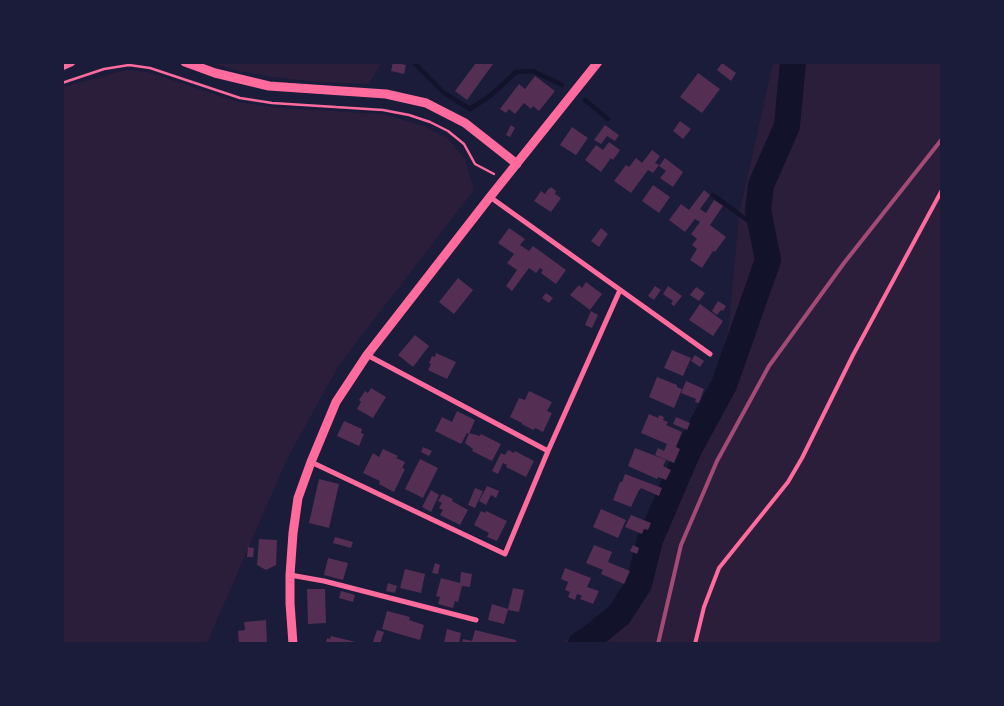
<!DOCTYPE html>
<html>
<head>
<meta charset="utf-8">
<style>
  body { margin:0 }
  #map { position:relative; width:1004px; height:706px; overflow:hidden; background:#1b1b3a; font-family:Figtree,sans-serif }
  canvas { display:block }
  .frame { position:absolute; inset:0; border:64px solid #1b1b3a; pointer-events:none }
</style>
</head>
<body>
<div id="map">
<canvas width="1004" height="706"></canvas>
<div class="frame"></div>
</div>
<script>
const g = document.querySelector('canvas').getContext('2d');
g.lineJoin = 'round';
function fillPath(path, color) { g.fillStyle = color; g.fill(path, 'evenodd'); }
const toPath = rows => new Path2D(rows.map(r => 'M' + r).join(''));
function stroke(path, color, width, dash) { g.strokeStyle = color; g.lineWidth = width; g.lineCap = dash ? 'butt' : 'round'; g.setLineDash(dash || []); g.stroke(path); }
fillPath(toPath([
  [210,63,381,63,369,84,318,82,273,77,239,71],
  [773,63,941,63,941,643,559,644,602,622,625,595,644,539,716,383,729,325,739,214],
  [126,70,148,72,238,102,279,108,383,114,424,126,447,138,465,159,474,190,339,365,287,459,207,643,63,644,63,87]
]), '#2a1e3b');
stroke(toPath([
  [413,62,444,93,470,109,490,96,516,72,533,71,562,85],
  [585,100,608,119],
  [713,195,762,231]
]), '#12122b', 4.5);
stroke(toPath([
  [581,644,588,640,619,615,639,584,650,540,689,449,724,385,768,260,758,210,761,185,787,126,793,62]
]), '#12122b', 26);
fillPath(toPath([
  [393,62,406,65,404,74,391,71],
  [473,62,491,62,493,64,467,100,455,91,475,64],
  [722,63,736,73,731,81,717,70],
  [698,73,720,89,702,113,680,97],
  [535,76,555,91,539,111,533,106,531,109,524,103,515,114,509,109,506,113,500,109,519,84,525,89],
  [680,121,691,129,683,139,673,131],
  [511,125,515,128,510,137,506,135],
  [605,125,619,135,615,141,607,136,601,144,594,140],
  [572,127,588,138,576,155,560,145],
  [609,142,620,150,613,160,611,158,601,172,585,160,596,145,603,150],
  [652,150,660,156,655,163,659,165,653,173,648,170,631,193,614,181,626,165,629,167,636,158,642,163],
  [665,158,683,172,673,187,660,178,666,171,659,166],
  [653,185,670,197,659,213,642,201],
  [551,187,556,191,555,194,561,198,551,212,534,201,541,191,545,194,549,188,550,189],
  [704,190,710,195,700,209,706,213,714,200,723,206,710,225,726,237,715,252,713,251,702,268,690,260,697,249,692,245,697,239,691,234,700,222,695,219,685,232,669,220,681,204,689,210],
  [509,228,525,239,520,245,529,251,533,246,566,270,556,284,541,273,543,270,540,268,536,273,529,268,512,291,506,286,517,270,507,263,514,254,498,243],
  [601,228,608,234,599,247,591,241],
  [458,278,473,290,454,314,439,302],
  [586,282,602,294,590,310,570,295,579,285,582,288],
  [655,286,661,290,654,300,648,296],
  [668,286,682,296,674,306,671,304,673,301,663,294],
  [696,287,705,293,699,301,690,295],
  [546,293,553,298,549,303,542,298],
  [718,301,726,306,723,311,721,310,717,315,712,311],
  [700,304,723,321,713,336,689,320],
  [591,311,598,315,592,328,585,325],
  [415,335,429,346,413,367,398,355],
  [672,350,691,358,683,376,664,368],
  [436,353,456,362,447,379,428,370,431,364,429,363,432,356,435,357],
  [695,355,704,361,700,367,691,361],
  [657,377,677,385,677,387,682,389,674,408,649,397],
  [686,381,704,389,699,403,695,402,696,399,681,393],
  [371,388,386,397,373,418,357,409,361,402,359,400,365,391,368,393],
  [529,391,552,402,547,411,552,413,543,432,535,428,533,430,522,424,522,423,510,417,519,398,525,400],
  [457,411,475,420,469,434,467,433,461,444,435,431,442,417,452,422],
  [649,414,658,418,659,415,664,417,663,420,668,422,666,425,682,432,676,447,680,449,674,463,655,455,658,448,664,451,667,444,641,433],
  [676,417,690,423,687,430,673,424],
  [344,421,362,429,361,433,364,434,359,446,337,436],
  [469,433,480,436,481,434,501,444,492,461,472,451,473,449,465,443],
  [423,447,432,451,429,456,421,452],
  [635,448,666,460,663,466,671,470,666,480,658,477,657,479,628,466],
  [383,449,398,456,396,458,405,462,402,468,405,469,394,492,379,484,380,481,363,473,373,453,379,457],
  [508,450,514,453,515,451,534,461,526,477,506,467,507,465,503,463,498,474,492,471,501,453,505,455],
  [420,459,438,468,423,498,405,489],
  [625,474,662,488,659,496,641,488,640,490,639,490,631,507,613,500,620,482,622,482],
  [319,479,339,484,329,528,309,523],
  [487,486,499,491,496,498,491,495,486,505,479,501],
  [475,488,483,491,475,508,468,505],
  [431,490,439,495,431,512,422,507],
  [442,494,453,499,452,501,468,510,460,525,440,515,443,510,439,508,442,503,438,501],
  [601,509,626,520,618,538,593,527],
  [481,511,485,513,486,511,507,521,497,541,487,537,489,533,474,525],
  [631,515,651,523,648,530,644,529,642,534,625,527],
  [335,537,353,542,351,548,333,543],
  [259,539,277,540,276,565,266,570,257,565],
  [594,545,612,552,608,562,630,571,624,584,601,574,603,570,586,563],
  [633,545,639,548,637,554,630,551],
  [248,547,254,548,253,557,247,557],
  [328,558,348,563,343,580,324,575],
  [435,563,440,565,438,574,432,573],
  [565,568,591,578,587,587,599,591,593,604,580,599,582,596,577,594,575,600,568,597,570,592,565,590,568,582,561,579],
  [405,569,425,574,421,593,400,588],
  [461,572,472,574,470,587,462,586,458,602,455,601,453,608,438,604,440,597,436,596,441,578,460,583],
  [388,583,397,586,395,593,386,591],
  [513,588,524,590,519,612,508,610,504,624,488,620,492,604,508,609],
  [307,589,325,589,326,623,308,624],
  [341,591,355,595,353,602,339,598],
  [387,611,410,617,409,620,424,625,420,640,382,629],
  [266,620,267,644,239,644,238,631,245,630,244,622],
  [447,629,461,633,459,644,444,643],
  [377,630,384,632,380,644,373,642],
  [475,630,516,640,516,644,462,644,463,639,472,641],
  [331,636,360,643,360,644,326,643,327,638,330,639]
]), '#542f53');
stroke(toPath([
  [62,83,104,69,129,65,150,68,240,98,272,103,383,110,409,115,430,122,448,131,464,144,475,164,494,174]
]), '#ff6b9d', 2.5);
stroke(toPath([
  [695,644,704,607,719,568,788,482,802,458,853,355,942,190]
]), '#ff6b9d', 4);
stroke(toPath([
  [490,197,710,354],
  [367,355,548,451],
  [311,462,505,554,548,451,620,290],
  [290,575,324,581,476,620]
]), '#ff6b9d', 5);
stroke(toPath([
  [185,62,215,73,269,86,386,94,426,103,465,123,517,164],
  [62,66,71,62],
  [293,644,290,603,290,575,293,533,298,498,311,462,336,402,367,355,490,197,598,62]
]), '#ff6b9d', 9);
stroke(toPath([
  [658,644,681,545,717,461,769,366,844,263,942,139]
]), '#a44b75', 4);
</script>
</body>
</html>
